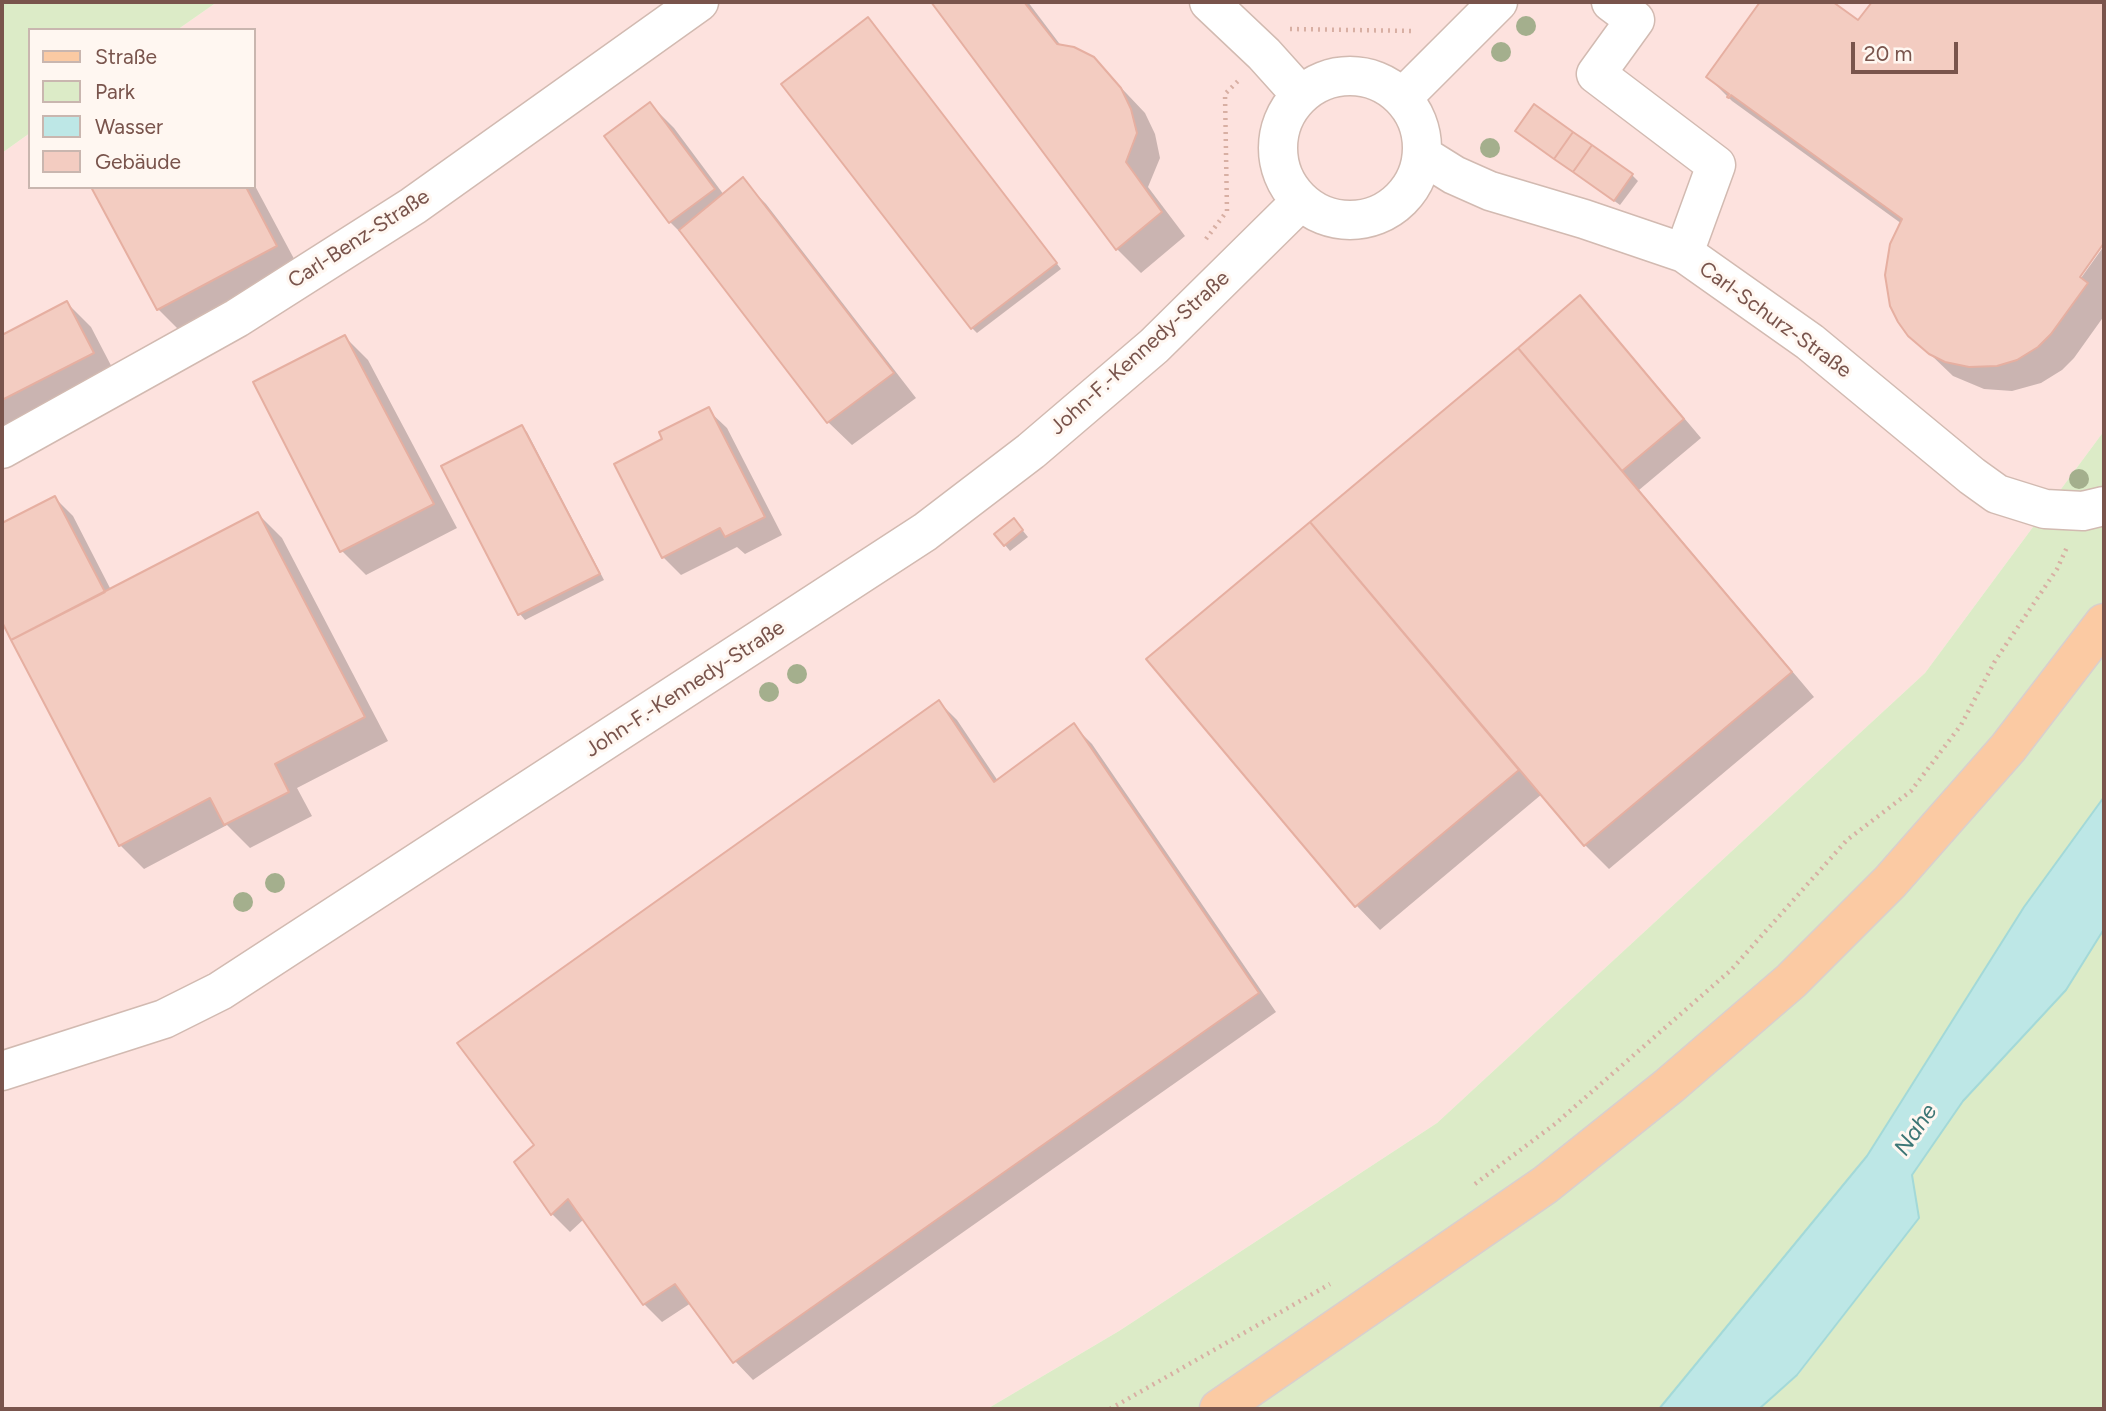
<!DOCTYPE html>
<html>
<head>
<meta charset="utf-8">
<style>
  body { margin:0 }
  #map { position:relative; width:2106px; height:1411px; overflow:hidden; background:#fdf2ea; font-family:Figtree,sans-serif }
  canvas { display:block }
  .frame { position:absolute; inset:0; border:4px solid #79544c; pointer-events:none }
  .legend { position:absolute; left:28px; top:28px; width:228px; height:161px; box-sizing:border-box; background:#fff7f1; border:2px solid #c9b6af; margin:0; padding:9px 12px; list-style:none; font-size:21px; color:#79544c }
  .legend li { display:flex; align-items:center; gap:14px; height:35px }
  .legend b { width:35px; border:2px solid #c9b6af }
  .scale { position:absolute; left:1851px; top:42px; width:107px; height:32px; box-sizing:border-box; border:4px solid #79544c; border-top:0; padding-left:9px; font-size:21px; line-height:24px; white-space:nowrap; color:#79544c; -webkit-text-stroke:5px #fff7f1; paint-order:stroke }
</style>
</head>
<body>
<div id="map">
<canvas width="2106" height="1411"></canvas>
<div class="frame"></div>
<ul class="legend">
<li><b style="height:9px;background:#fbcaa3"></b>Straße</li>
<li><b style="height:19px;background:#dcebc7"></b>Park</li>
<li><b style="height:19px;background:#bde7e6"></b>Wasser</li>
<li><b style="height:19px;background:#f3ccc1"></b>Gebäude</li>
</ul>
<div class="scale">20 m</div>
</div>
<script>
const g = document.querySelector('canvas').getContext('2d');
g.lineJoin = 'round';
function fillPath(path, color) { g.fillStyle = color; g.fill(path, 'evenodd'); }
const toPath = rows => new Path2D(rows.map(r => 'M' + r).join(''));
function stroke(path, color, width, dash) { g.strokeStyle = color; g.lineWidth = width; g.lineCap = dash ? 'butt' : 'round'; g.setLineDash(dash || []); g.stroke(path); }
function label(font, color, halo, rows, align = 'center') {
  g.font = font + ' Figtree,sans-serif'; g.lineWidth = 6; g.setLineDash([]); g.textBaseline = 'middle'; g.strokeStyle = halo; g.fillStyle = color; for (const [text, x, y, turn = 0] of rows) {
    g.save(); g.translate(x, y); g.rotate((+turn || 0) * Math.PI / 180); g.textAlign = isNaN(turn) ? turn : align; if (halo) g.strokeText(text, 0, 0); g.fillText(text, 0, 0); g.restore();
  }
}
fillPath(toPath([
  [217,2,2104,2,2104,431,1925,673,1437,1123,1119,1331,987,1409,2,1409,2,153,30,133,30,187,254,187,254,30,177,30]
]), '#fde2de');
fillPath(toPath([
  [2,2,217,2,177,30,30,30,30,133,2,153],
  [2104,431,2104,797,2024,907,1867,1156,1659,1409,987,1409,1119,1331,1437,1123,1925,673],
  [2104,929,2104,1409,1759,1409,1798,1375,1919,1218,1912,1175,1963,1101,2066,990]
]), '#dcebc7');
const water = toPath([
  [2104,797,2104,929,2066,990,1963,1101,1912,1175,1919,1218,1797,1375,1759,1409,1659,1409,1867,1156,2024,907,2104,797]
]);
fillPath(water, '#bde7e6');
stroke(water, '#a3d9d8', 2);
fillPath(toPath([
  [933,2,1028,2,1062,47,1093,58,1145,113,1155,134,1160,158,1148,187,1185,236,1141,273,1117,249],
  [1762,2,1829,2,1859,23,1874,2,2104,2,2104,240,2073,283,2076,285,2104,246,2104,316,2074,358,2062,370,2041,383,2012,391,1984,389,1953,376,1930,354,1886,275,1888,258,1892,241,1902,224,1732,101,1708,77],
  [873,25,1061,269,977,333,972,328],
  [650,104,674,128,724,195,742,180,766,204,916,398,852,445,828,422,691,243,670,222],
  [1523,136,1632,175,1638,181,1620,205],
  [254,184,300,270,182,333,158,309,93,187,254,187],
  [1580,298,1598,316,1701,438,1639,490,1814,697,1609,869,1585,845,1542,794,1380,930,1357,906,1149,659],
  [67,303,91,327,117,377,2,436,2,337],
  [345,337,368,360,457,528,366,575,342,551],
  [708,410,727,428,782,535,745,554,737,547,681,575,663,557,665,440],
  [522,427,527,432,604,580,525,620,520,614,444,467],
  [55,498,73,516,111,590,258,514,282,538,388,741,297,788,312,816,250,848,227,825,144,869,120,845,2,618,2,524],
  [1019,526,1028,537,1010,551,1005,545],
  [939,702,957,720,998,781,1074,726,1092,744,1276,1012,753,1380,735,1361,691,1303,662,1322,644,1304,584,1219,570,1232,552,1214,517,1162,537,1146]
]), '#0003');
const building = toPath([
  [931,2,1024,2,1057,44,1074,47,1094,57,1121,88,1131,109,1137,133,1126,162,1162,212,1116,250,931,2],
  [1760,2,1833,2,1858,20,1872,2,2104,2,2104,243,2080,277,2088,283,2051,334,2038,347,2017,360,1997,366,1969,367,1945,362,1929,354,1908,336,1898,322,1890,306,1885,275,1890,244,1902,219,1731,95,1729,98,1727,97,1729,94,1706,77,1760,2],
  [868,17,1057,263,971,329,781,84,868,17],
  [650,102,715,189,669,223,604,136,650,102],
  [1534,104,1573,132,1554,159,1515,131,1534,104],
  [1573,132,1592,145,1573,172,1554,159,1573,132],
  [1592,145,1633,174,1614,201,1573,172,1592,145],
  [743,177,894,373,827,423,679,230,743,177],
  [91,187,246,187,277,246,157,310,91,187],
  [1580,295,1684,419,1622,471,1518,348,1580,295],
  [67,301,94,353,2,400,2,335,67,301],
  [345,335,434,504,340,552,253,382,345,335],
  [1518,348,1792,672,1584,846,1310,522,1518,348],
  [709,407,765,517,725,537,720,528,662,558,614,464,662,439,659,432,709,407],
  [522,425,600,574,518,615,441,466,522,425],
  [55,496,105,592,11,640,2,622,2,523,55,496],
  [258,512,365,717,275,764,289,792,224,825,210,798,119,846,11,640,258,512],
  [1014,518,1023,530,1004,546,994,534,1014,518],
  [1310,522,1519,770,1355,907,1146,659,1310,522],
  [939,700,994,782,1074,723,1259,993,733,1363,675,1284,643,1305,568,1199,551,1215,514,1162,534,1145,457,1043,939,700]
]);
fillPath(building, '#f3ccc1');
stroke(building, '#e6afa1', 2);
const minor = toPath([
  [1209,2,1264,54,1300,94],
  [1611,2,1635,20,1596,74,1716,165,1684,253],
  '1278 148a72 72 0 1 1 144 0a72 72 0 1 1-144 0Z',
  [1403,97,1498,2],
  [1422,155,1454,175,1490,191,1584,219,1684,253,1810,342,1972,476,1997,494,2045,509,2083,511,2104,506],
  [2,449,237,318,413,206,699,2],
  [2,1071,164,1019,220,991,925,532,1031,451,1154,346,1300,202]
]);
const major = toPath([
  [1219,1409,1545,1185,1669,1086,1791,981,1890,882,2008,748,2104,623]
]);
stroke(minor, '#d2bab1', 41);
stroke(major, '#d9cfcd', 41);
stroke(toPath([
  [1290,29,1415,31],
  [1206,239,1227,211,1225,94,1240,79],
  [1475,1184,1555,1124,1731,970,1847,840,1911,791,1961,725,1995,661,2057,569,2068,545],
  [1110,1409,1330,1284]
]), '#d8afa3', 4.5, [2, 5]);
stroke(minor, '#fff', 38);
stroke(major, '#fbcaa3', 38);
g.fillStyle = '#a4af8d';
for (const [x, y] of [
  [1526,26],
  [1501,52],
  [1490,148],
  [2079,479],
  [797,674],
  [769,692],
  [275,883],
  [243,902]
]) { g.beginPath(); g.arc(x, y, 10, 0, 2 * Math.PI); g.fill(); }
label('21px', '#79544c', '#fff7f1', [
  ["Carl-Benz-Straße",359,239,-33],
  ["Carl-Schurz-Straße",1775,320,36],
  ["John-F.-Kennedy-Straße",1140,353,-42],
  ["John-F.-Kennedy-Straße",685,689,-33]
]);
label('italic 23px', '#3c7675', '#fff7f1', [
  ["Nahe",1916,1130,-56]
]);
</script>
</body>
</html>
